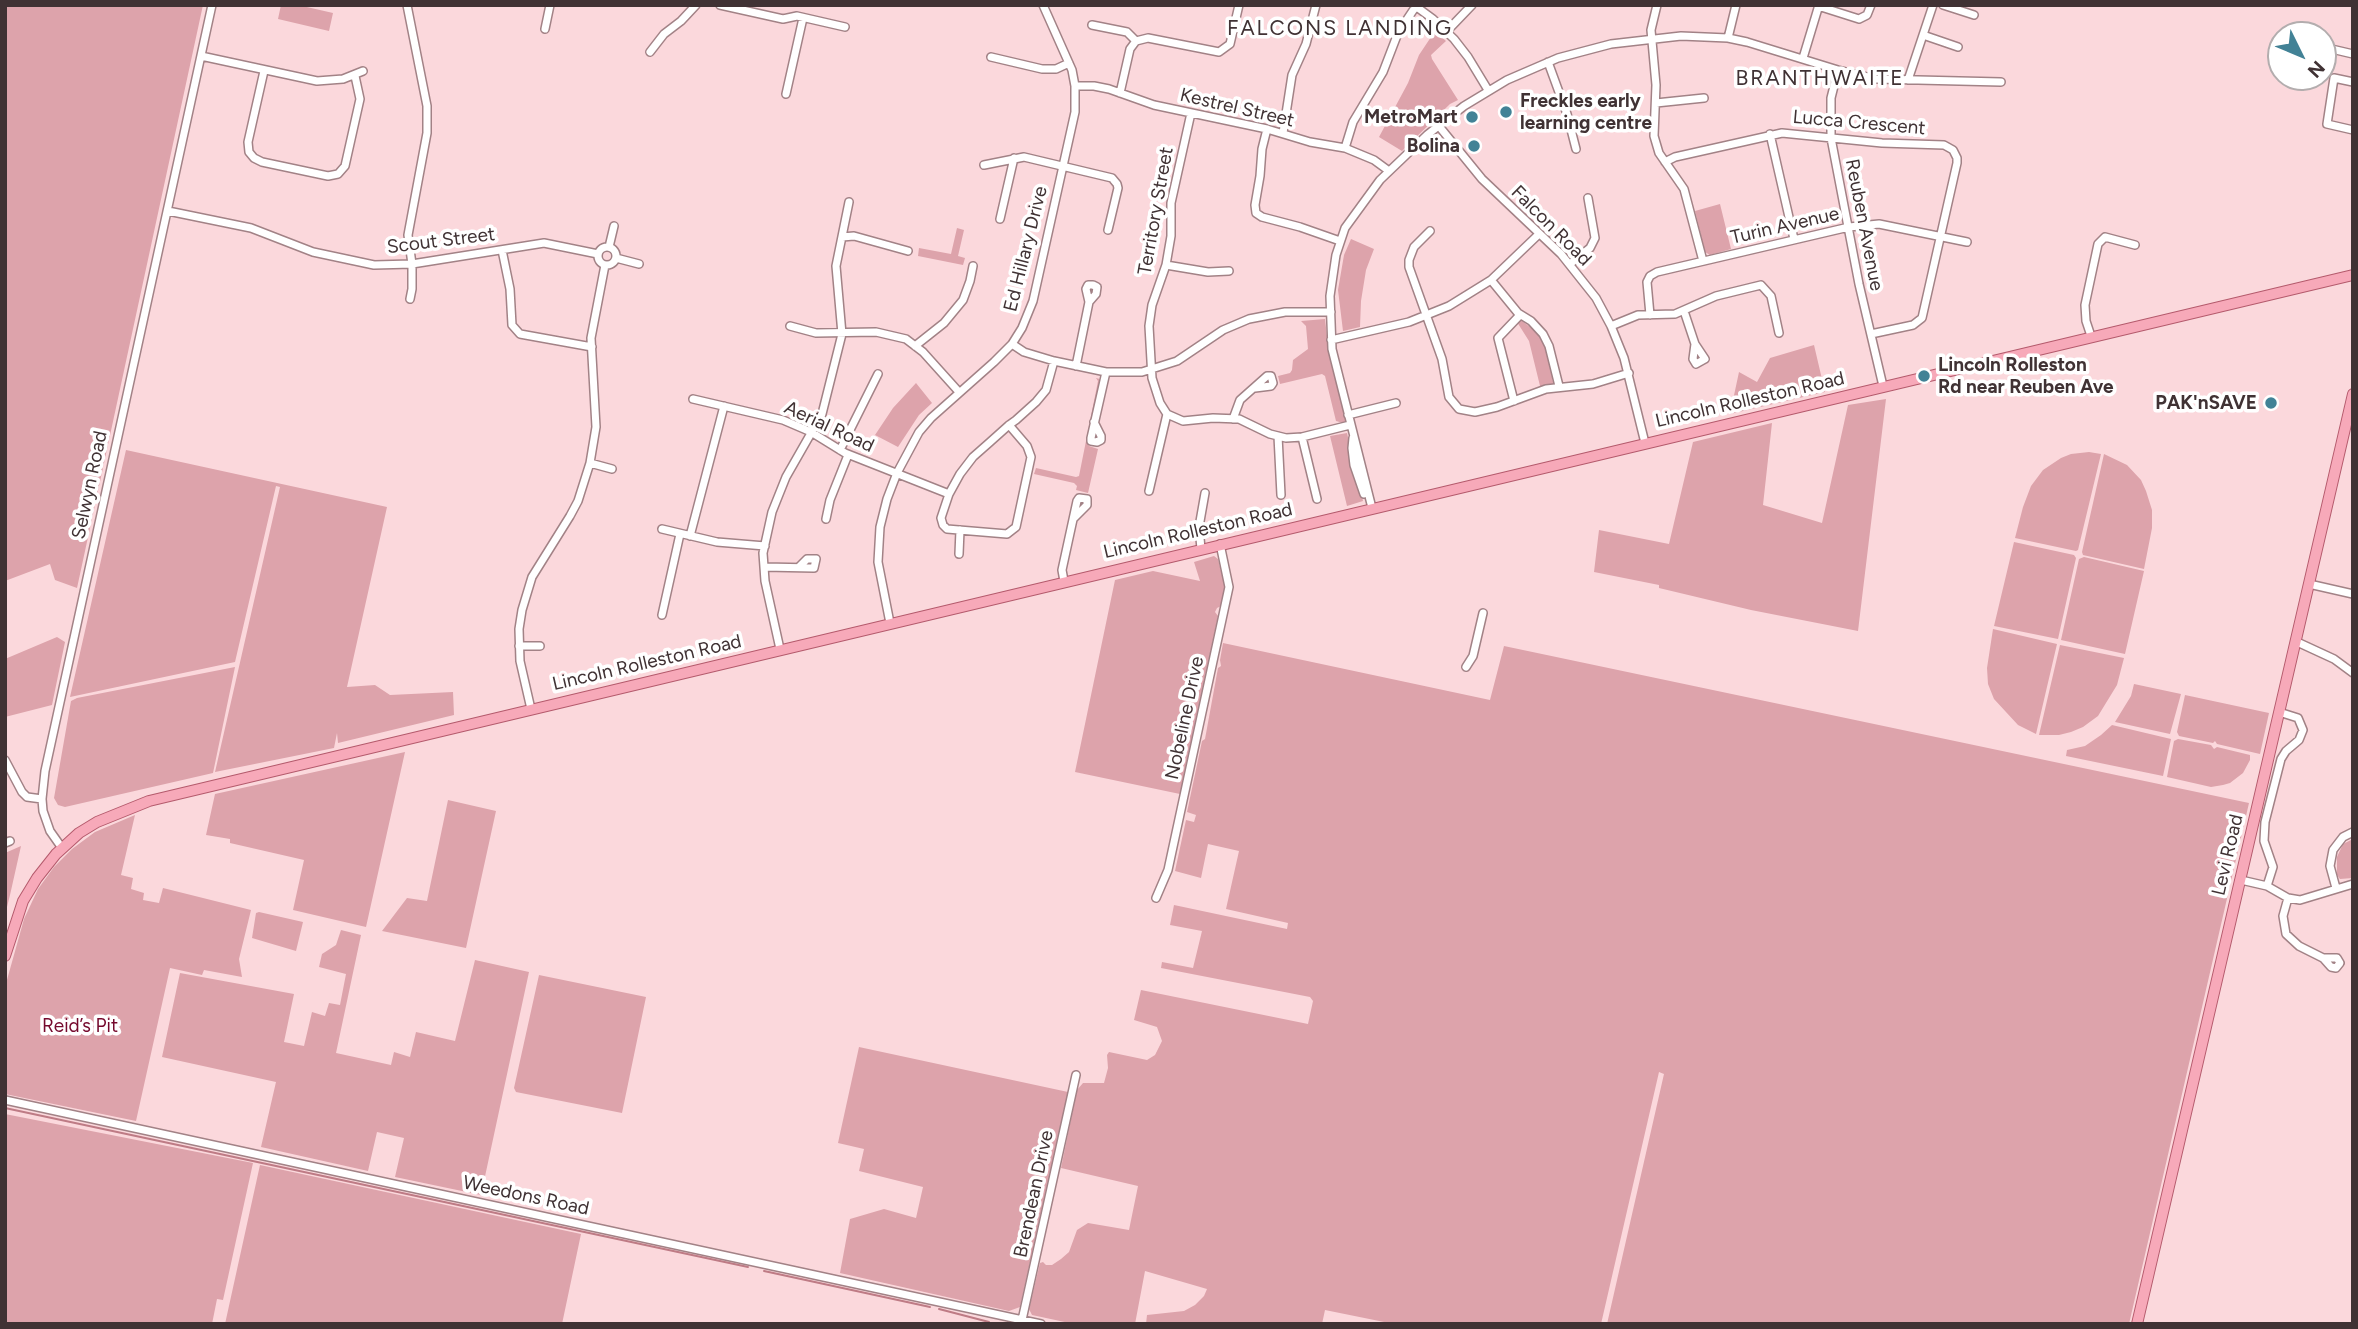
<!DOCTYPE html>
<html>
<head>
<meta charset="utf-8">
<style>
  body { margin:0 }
  #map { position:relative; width:2358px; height:1329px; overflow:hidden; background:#fbd8dc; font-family:Figtree,sans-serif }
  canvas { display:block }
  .frame { position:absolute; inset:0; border:7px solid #403234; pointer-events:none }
  .north { position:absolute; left:2267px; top:21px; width:70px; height:70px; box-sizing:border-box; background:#fff; border:2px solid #b3adae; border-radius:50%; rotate:133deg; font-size:19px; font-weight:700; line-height:28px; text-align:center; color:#403234 }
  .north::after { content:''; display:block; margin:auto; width:24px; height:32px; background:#428296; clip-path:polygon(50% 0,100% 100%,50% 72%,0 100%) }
</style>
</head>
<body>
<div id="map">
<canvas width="2358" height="1329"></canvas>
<div class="frame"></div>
<div class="north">N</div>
</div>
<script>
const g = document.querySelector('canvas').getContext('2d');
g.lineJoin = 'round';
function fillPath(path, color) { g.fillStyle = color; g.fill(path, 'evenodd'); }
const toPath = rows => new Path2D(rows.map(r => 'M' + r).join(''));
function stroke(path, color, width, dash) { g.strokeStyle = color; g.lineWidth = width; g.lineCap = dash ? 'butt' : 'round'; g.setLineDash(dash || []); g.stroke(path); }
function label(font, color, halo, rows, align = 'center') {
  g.font = font + ' Figtree,sans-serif'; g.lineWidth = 7; g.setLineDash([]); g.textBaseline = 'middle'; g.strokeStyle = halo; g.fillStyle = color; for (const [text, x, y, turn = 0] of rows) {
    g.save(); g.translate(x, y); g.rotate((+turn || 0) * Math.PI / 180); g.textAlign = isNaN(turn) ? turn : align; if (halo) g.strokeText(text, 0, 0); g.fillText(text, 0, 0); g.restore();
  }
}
fillPath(toPath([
  [5,5,203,5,77,588,55,580,50,564,5,581],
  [281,5,298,5,333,13,329,31,278,19],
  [1435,31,1446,41,1431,55,1432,59,1458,100,1450,104,1402,151,1379,137,1408,83,1419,55],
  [1720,204,1731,249,1710,255,1705,252,1695,211],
  [957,228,964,230,958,256,965,258,963,265,918,256,919,248,951,254],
  [1351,239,1374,249,1366,270,1361,301,1360,327,1343,331,1338,290,1344,255],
  [1325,319,1329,354,1350,425,1336,421,1325,376,1322,374,1280,384,1278,376,1290,373,1292,370,1293,360,1308,349,1306,326,1301,321],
  [1521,320,1540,335,1546,346,1554,387,1541,390,1529,341,1517,322],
  [1814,345,1825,392,1730,414,1739,372,1757,382,1770,358],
  [1096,378,1100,379,1087,441,1089,446,1098,449,1088,493,1076,490,1077,486,1074,483,1034,474,1036,468,1076,477,1079,476,1098,381],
  [916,383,932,403,919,415,898,447,875,435,893,408],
  [1886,399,1858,631,1751,610,1659,588,1659,585,1594,572,1599,530,1669,544,1693,442,1772,423,1763,505,1822,523,1848,405],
  [1347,433,1363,501,1347,506,1330,436],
  [126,450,387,507,347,687,375,685,390,695,453,692,454,715,338,743,337,733,334,748,215,772,280,487,276,486,235,662,70,697],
  [2089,452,2101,454,2078,550,2076,551,2015,538,2023,507,2031,486,2043,470,2061,458,2071,454],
  [2104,454,2127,465,2141,480,2146,491,2152,510,2152,528,2144,569,2083,555,2082,552],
  [2014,542,2074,555,2076,558,2058,639,1994,626],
  [1214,556,1218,559,1225,587,1221,606,1217,608,1215,612,1218,616,1180,794,1075,772,1115,580,1153,571,1200,581,1194,562],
  [2084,557,2144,571,2125,654,2061,640,2079,559],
  [1993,629,2057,644,2036,734,2018,725,1994,699,1988,684,1987,668],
  [57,637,65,642,52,705,5,717,5,659],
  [1223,643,1490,700,1504,646,2249,803,2129,1324,1607,1324,1664,1074,1659,1072,1601,1324,1394,1324,1325,1310,1322,1324,1146,1324,1147,1315,1184,1311,1195,1305,1204,1296,1207,1289,1145,1271,1135,1324,1074,1324,1032,1315,1029,1309,1040,1263,1043,1262,1046,1265,1052,1265,1061,1259,1069,1252,1077,1230,1088,1223,1129,1230,1138,1186,1061,1168,1077,1090,1083,1083,1104,1083,1108,1068,1107,1055,1109,1052,1147,1060,1155,1055,1162,1041,1157,1027,1134,1020,1141,990,1308,1024,1313,1001,1310,997,1161,968,1162,962,1193,968,1202,931,1170,925,1174,905,1287,929,1288,923,1226,909,1239,851,1208,844,1201,878,1175,871,1186,820,1194,822,1196,815,1187,812,1202,741,1205,739,1218,668,1221,666,1220,660],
  [2060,645,2124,658,2117,685,2098,716,2083,727,2071,732,2059,735,2039,735],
  [235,667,213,773,65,807,58,805,54,798,71,701,77,698],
  [2134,684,2181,694,2170,734,2115,722,2131,696],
  [2185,695,2269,713,2260,754,2217,744,2215,741,2213,743,2179,736,2177,732],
  [2112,725,2171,739,2163,776,2066,756,2067,750,2085,746,2101,735],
  [2178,739,2211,745,2214,749,2217,747,2250,755,2250,760,2243,773,2230,783,2223,785,2211,787,2167,777,2174,741],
  [405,752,366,927,293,910,304,860,230,843,230,839,206,835,215,794],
  [448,800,496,811,466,948,382,931,407,898,427,901],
  [135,815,121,875,133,878,131,889,144,893,143,900,159,903,163,888,251,910,239,959,242,977,204,970,202,975,170,968,136,1121,5,1094,5,987,24,919,38,889,54,867,72,849,95,832],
  [2353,839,2353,878,2340,879,2337,875,2337,857,2343,844],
  [21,846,10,895,5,915,5,853],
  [259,912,303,922,296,951,252,938,256,913],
  [341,930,361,935,336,1053,391,1065,394,1052,410,1057,416,1032,455,1041,475,960,529,972,481,1195,395,1177,404,1138,377,1132,368,1171,261,1147,276,1082,162,1057,180,973,294,994,284,1042,304,1046,312,1012,325,1016,329,1003,340,1005,346,974,319,967,322,954,336,945],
  [539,975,646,997,622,1113,516,1092,514,1088],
  [859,1047,1068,1092,1020,1307,1009,1311,840,1273,850,1219,884,1209,916,1218,923,1187,859,1171,864,1149,838,1143],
  [5,1114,253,1163,223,1300,217,1299,212,1324,5,1324],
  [260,1165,581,1234,562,1324,225,1324]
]), '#dda3ab');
stroke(toPath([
  [5,1108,748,1267],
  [764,1271,930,1307],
  [939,1309,989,1322]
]), '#be7b85', 2);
const minor = toPath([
  [407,5,427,106,427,133,408,235,412,264,412,289,410,299],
  [720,5,783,19,797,16,845,27],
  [1414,5,1433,19,1454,39,1468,57,1488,90],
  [1657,5,1651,30,1656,85,1654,136,1659,153,1684,189,1703,261],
  [1943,5,1974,15],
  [1818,6,1859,19,1867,15,1871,5],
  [1092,25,1127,32,1136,41],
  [545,29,550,5],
  [1447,31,1472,5],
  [1923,35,1958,47],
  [1728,38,1736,5],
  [2323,47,2353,54],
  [650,52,664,34,681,21,696,5],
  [201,56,317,81,343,79,363,71],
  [991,57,1042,69,1056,69,1069,63],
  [1803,58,1819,5],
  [1548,62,1567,114,1576,149],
  [1838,70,1831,98,1831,138,1859,284,1883,386],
  [264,71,248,142,249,152,254,158,262,162,328,176,338,174,345,166,360,99,355,76],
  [1908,80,1933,5],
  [2353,82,2334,78,2327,124,2353,130],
  [1075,86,1094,86,1109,89,1154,105,1267,129,1310,142,1345,148,1374,160,1389,171],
  [1120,93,1130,49,1136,41,1148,38,1219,52,1230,44,1239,5],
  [786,94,803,18],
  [1656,103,1704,98],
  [1191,113,1171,203,1171,236,1166,265,1152,305,1149,326,1152,378,1160,403,1167,414,1183,421,1213,418,1239,419,1270,434,1286,438,1302,437,1350,425],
  [1438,125,1482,179,1561,254,1596,298,1611,326,1624,358,1645,443],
  [1267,129,1262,149,1260,176,1255,205,1256,213,1262,217,1300,227,1340,241],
  [1283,133,1292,75,1306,44,1316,5],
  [1770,134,1794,239],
  [1345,148,1353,122,1383,72,1398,33,1416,6],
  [1665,162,1675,157,1782,133,1882,143,1944,145,1953,150,1957,158,1957,163,1922,318,1913,325,1871,334],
  [984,165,1024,157,1112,178,1117,184,1118,188,1108,230],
  [168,211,251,228,313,252,374,265,412,264,544,243,598,254],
  [1000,219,1014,158],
  [1430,231,1414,247,1409,260,1409,267,1442,359,1449,397,1459,409,1475,412,1497,407,1546,389,1593,384,1629,373],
  [842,237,854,236,908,251],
  '598 256a9 9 0 1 1 18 0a9 9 0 1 1-18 0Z',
  [609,247,614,226],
  [502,250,510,289,512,325,520,334,592,347],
  [616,258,639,264],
  [1570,264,1590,248,1595,238,1588,198],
  [1166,265,1208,272,1229,271],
  [1491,280,1518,313,1531,321,1543,334,1549,346,1559,386],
  [1684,311,1695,344,1705,359,1696,364,1693,359,1695,344],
  [1650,315,1647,282,1650,276,1657,272,1849,227,1879,224,1967,242],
  [790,326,816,333,876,332,906,339,923,352,959,392],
  [1611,326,1638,315,1675,314,1716,296,1761,285,1771,296,1779,333],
  [2091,336,2086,321,2085,305,2098,244,2105,237,2135,245],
  [1331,340,1409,322,1449,306,1491,280,1539,234],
  [1012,344,1024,352,1054,361,1106,372,1142,372,1177,361,1223,330,1249,319,1285,312,1331,312],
  [915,346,944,323,963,300,970,281,973,266],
  [1076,366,1089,302,1086,289,1088,285,1093,285,1097,287,1096,294,1089,302],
  [693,399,783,420,811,432,845,453,949,494],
  [1514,401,1498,338,1520,315],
  [1348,415,1396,403],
  [1233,419,1240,400,1267,376,1271,376,1273,383,1271,386,1255,388],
  [1094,422,1101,436,1101,440,1097,442,1091,441,1091,438,1106,372],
  [1009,425,1027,446,1031,457,1016,527,1007,534,947,529,943,525,941,518,949,494,960,474,973,457,990,442,1009,425,1016,420,1036,402,1046,390,1054,361],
  [1278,436,1281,495],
  [1302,437,1317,499],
  [1353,438,1352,448,1354,465,1364,494],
  [840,450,878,374],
  [590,463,612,469],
  [1149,491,1167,414],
  [1372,508,1332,349,1330,296,1336,255,1345,228,1380,180,1427,135,1464,106,1507,80,1558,58,1611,44,1681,36,1728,38,1747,42,1838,70,1876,79,2001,82],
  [826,519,830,500,848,455],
  [662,529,717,542,765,546],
  [690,536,724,406],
  [1201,549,1199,527,1205,493],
  [959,554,960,530],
  [764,567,814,568,816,559,807,559,799,567],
  [1064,581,1062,570,1077,501,1079,498,1087,499,1087,505,1074,518],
  [2309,584,2353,594],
  [662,615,680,534],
  [890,623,878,562,880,527,887,499,897,473,919,432,931,418,994,362,1012,344,1022,328,1033,301,1075,112,1075,86,1072,70,1043,5],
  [2295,641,2334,659,2353,673],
  [519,646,540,646],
  [780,649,765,581,763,553,772,512,786,477,822,414,842,334,836,266,849,202],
  [1466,667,1473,656,1483,613],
  [531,709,520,661,519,629,522,610,532,577,570,516,578,501,590,463,596,427,591,338,605,265],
  [5,760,22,792,27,797,42,799],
  [5,843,10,841],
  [62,848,50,831,43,811,42,799,45,771,212,5],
  [2241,880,2267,886,2288,898,2300,900,2353,884],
  [2267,886,2273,867,2264,841,2265,822,2281,759,2286,751,2299,740,2303,730,2298,718,2279,712],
  [2336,888,2330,866,2333,850,2343,837,2353,832],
  [1156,898,1168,870,1229,587,1220,544],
  [2288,898,2283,916,2286,934,2299,946,2323,958,2331,967,2336,968,2340,963,2337,958,2323,958],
  [5,1100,1041,1324],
  [1022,1320,1076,1075]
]);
const major = toPath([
  [5,956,23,901,37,878,56,854,79,833,97,822,149,801,2353,275],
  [2137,1324,2353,394]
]);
stroke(minor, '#a28286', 10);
stroke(major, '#b45a6c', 12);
stroke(minor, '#fff', 7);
stroke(major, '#f7a9b9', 10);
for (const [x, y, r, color] of [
  [1506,112,7,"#428296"],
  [1472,117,7,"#428296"],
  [1474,146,7,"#428296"],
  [1924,376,7,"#428296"],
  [2271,403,7,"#428296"]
]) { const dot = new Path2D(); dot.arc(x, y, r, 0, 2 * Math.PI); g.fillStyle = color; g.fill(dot); stroke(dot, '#fff', 2.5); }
label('bold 19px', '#403234', '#fff', [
  ["Freckles early",1520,101,"left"],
  ["learning centre",1520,123,"left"],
  ["MetroMart",1458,117],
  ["Bolina",1460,146],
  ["Lincoln Rolleston",1938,365,"left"],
  ["Rd near Reuben Ave",1938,387,"left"],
  ["PAK'nSAVE",2257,403]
], 'right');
label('19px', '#403234', '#fff', [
  ["Kestrel Street",1237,108,13],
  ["Lucca Crescent",1859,123,5],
  ["Territory Street",1156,211,-80],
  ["Reuben Avenue",1864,225,79],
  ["Falcon Road",1551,226,45],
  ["Turin Avenue",1785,226,-13],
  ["Scout Street",441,241,-7],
  ["Ed Hillary Drive",1026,249,-76],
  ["Lincoln Rolleston Road",1750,400,-13],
  ["Aerial Road",829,427,25],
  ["Selwyn Road",90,485,-78],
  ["Lincoln Rolleston Road",1198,531,-13],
  ["Lincoln Rolleston Road",647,663,-13],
  ["Nobeline Drive",1185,718,-78],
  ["Levi Road",2228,855,-77],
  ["Brendean Drive",1034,1194,-78],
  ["Weedons Road",526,1196,12]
]);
label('19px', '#75092d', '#fff', [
  ["Reid’s Pit",80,1026]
]);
g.letterSpacing = '2px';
label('21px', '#403234', '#fff', [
  ["FALCONS LANDING",1340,29],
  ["BRANTHWAITE",1820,79]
]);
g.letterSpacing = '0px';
</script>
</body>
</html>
